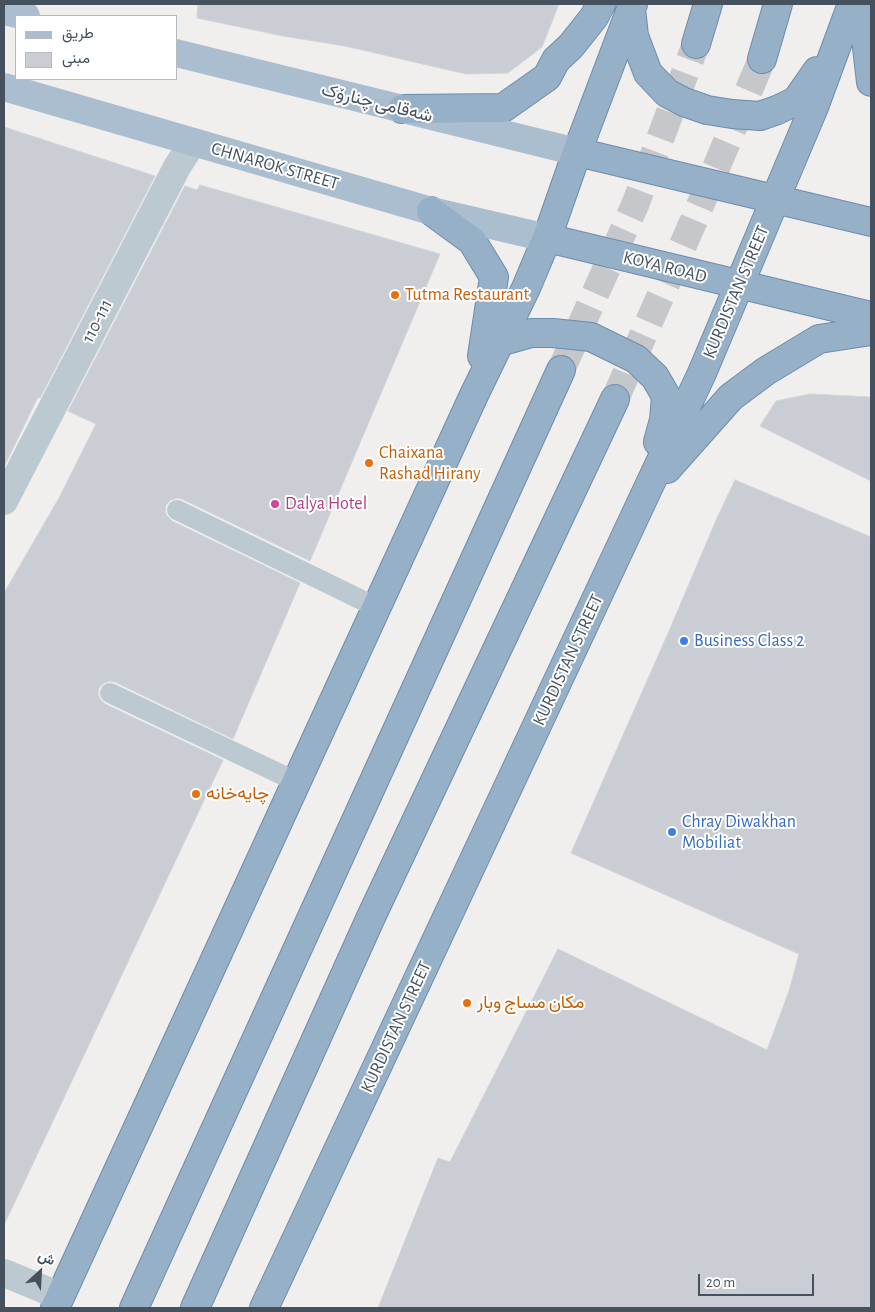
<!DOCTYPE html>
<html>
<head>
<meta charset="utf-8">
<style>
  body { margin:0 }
  #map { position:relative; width:875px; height:1312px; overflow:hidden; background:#f1eeee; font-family:"Alegreya Sans",Vazirmatn,sans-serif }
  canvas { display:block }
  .frame { position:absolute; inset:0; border:5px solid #45525d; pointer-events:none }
  .legend { position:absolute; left:15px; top:15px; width:162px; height:65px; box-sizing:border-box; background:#fff; border:1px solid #b5babe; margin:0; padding:6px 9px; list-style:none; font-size:15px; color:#45525d }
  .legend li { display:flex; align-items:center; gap:10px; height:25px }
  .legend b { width:25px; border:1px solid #b5babe }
  .north { position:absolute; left:15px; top:1247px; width:50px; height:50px; -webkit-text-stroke:4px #fff; paint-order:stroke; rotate:25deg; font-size:14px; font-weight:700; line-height:20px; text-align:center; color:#45525d }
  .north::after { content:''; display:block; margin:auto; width:18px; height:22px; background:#45525d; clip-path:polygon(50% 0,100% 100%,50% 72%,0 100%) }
  .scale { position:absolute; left:698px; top:1274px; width:116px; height:22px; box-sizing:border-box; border:2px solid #45525d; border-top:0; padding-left:6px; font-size:15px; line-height:18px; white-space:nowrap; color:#45525d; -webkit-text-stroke:4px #fff; paint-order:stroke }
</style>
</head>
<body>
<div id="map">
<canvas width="875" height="1312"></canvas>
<div class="frame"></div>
<ul class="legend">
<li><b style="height:6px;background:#abbecf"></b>طريق</li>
<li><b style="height:14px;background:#cacdd3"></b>مبنى</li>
</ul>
<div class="north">ش</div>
<div class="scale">20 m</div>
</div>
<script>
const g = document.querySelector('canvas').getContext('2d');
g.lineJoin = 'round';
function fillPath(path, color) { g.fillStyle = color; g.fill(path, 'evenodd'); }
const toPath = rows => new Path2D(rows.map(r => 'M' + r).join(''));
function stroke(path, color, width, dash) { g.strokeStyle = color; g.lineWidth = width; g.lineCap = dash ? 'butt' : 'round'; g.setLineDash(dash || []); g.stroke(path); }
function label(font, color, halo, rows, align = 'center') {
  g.font = font + ' "Alegreya Sans",Vazirmatn,sans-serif'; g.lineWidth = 4; g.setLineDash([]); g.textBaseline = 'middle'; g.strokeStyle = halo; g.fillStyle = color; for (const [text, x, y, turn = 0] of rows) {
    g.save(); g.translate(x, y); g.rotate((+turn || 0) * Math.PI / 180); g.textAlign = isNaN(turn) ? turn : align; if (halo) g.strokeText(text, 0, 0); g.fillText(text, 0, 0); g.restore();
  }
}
const building = toPath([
  [198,4,559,4,542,47,508,73,466,74,345,46,283,36,197,18,198,4],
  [4,127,155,176,40,398,38,397,4,467,4,127],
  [200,185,440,254,310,561,182,499,177,498,171,500,166,505,165,511,167,516,172,521,300,583,233,739,115,682,110,681,104,683,99,688,98,694,100,699,105,704,223,760,4,1225,4,593,59,498,96,424,68,411,185,186,197,190,200,185],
  [810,394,871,397,871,481,760,426,776,401,810,394],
  [735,480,871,537,871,1308,378,1308,438,1158,450,1162,558,949,767,1050,789,991,799,954,571,853,669,631,717,518,735,480]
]);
fillPath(building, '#cacdd3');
stroke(building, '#d1d4da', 1);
stroke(toPath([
  [561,370,635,205,696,44],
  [615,399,694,220,762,59]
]), '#c6c7ca', 28, [28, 14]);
const trunk = toPath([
  [862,4,871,82],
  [631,9,634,36,648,73,667,93,684,102,707,110,732,114,760,116,777,110,796,101,817,71],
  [696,44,708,4],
  [762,59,778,4],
  [402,109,503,108,547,77,556,60,571,46,594,17,601,4],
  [577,152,871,222],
  [431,211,472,241,494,277,482,356],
  [547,238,871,316],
  [499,342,531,333,553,333,591,337,636,359,655,377,666,396,664,420,658,442],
  [667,469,731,397,766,371,819,339,871,331],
  [55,1308,474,395,526,288,547,238,577,152,633,4],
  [134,1308,561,370],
  [195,1308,371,917,615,399],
  [264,1308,702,373,814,107,852,4]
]);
stroke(trunk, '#6d8cad', 30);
stroke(toPath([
  [177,510,376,607],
  [110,693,297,782]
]), '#bdc9d1', 20);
stroke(toPath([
  [4,501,177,167,193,142],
  [4,1273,60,1296]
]), '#bdc9d1', 28);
stroke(toPath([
  [4,11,26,16],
  [176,53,577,152],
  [4,87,431,211,547,238]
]), '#abbecf', 28);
stroke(trunk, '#96b0c8', 28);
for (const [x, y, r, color] of [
  [395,295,5,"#e8710a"],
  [369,463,5,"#e8710a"],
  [275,504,5,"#d1479c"],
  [684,641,5,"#3f7fe0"],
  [196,794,5,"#e8710a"],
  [672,832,5,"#3f7fe0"],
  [467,1003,5,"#e8710a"]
]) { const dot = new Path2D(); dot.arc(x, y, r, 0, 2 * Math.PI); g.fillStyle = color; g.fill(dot); stroke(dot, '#fff', 2); }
label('18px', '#45525d', '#fff', [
  ["شەقامی چنارۆک",377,103,14],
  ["CHNAROK STREET",275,166,16],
  ["KOYA ROAD",665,267,14],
  ["KURDISTAN STREET",736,292,-67],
  ["110-111",97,321,-63],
  ["KURDISTAN STREET",568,660,-65],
  ["KURDISTAN STREET",396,1027,-65]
]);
label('18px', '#c56008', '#fff', [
  ["Tutma Restaurant",405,295],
  ["Chaixana",379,453],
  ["Rashad Hirany",379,474],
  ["چایەخانە",206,794],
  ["مكان مساج وبار",477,1003]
], 'left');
label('18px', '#b23c85', '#fff', [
  ["Dalya Hotel",285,504]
], 'left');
label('18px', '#366cbe', '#fff', [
  ["Business Class 2",694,641],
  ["Chray Diwakhan",682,822],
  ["Mobiliat",682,843]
], 'left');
</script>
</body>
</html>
